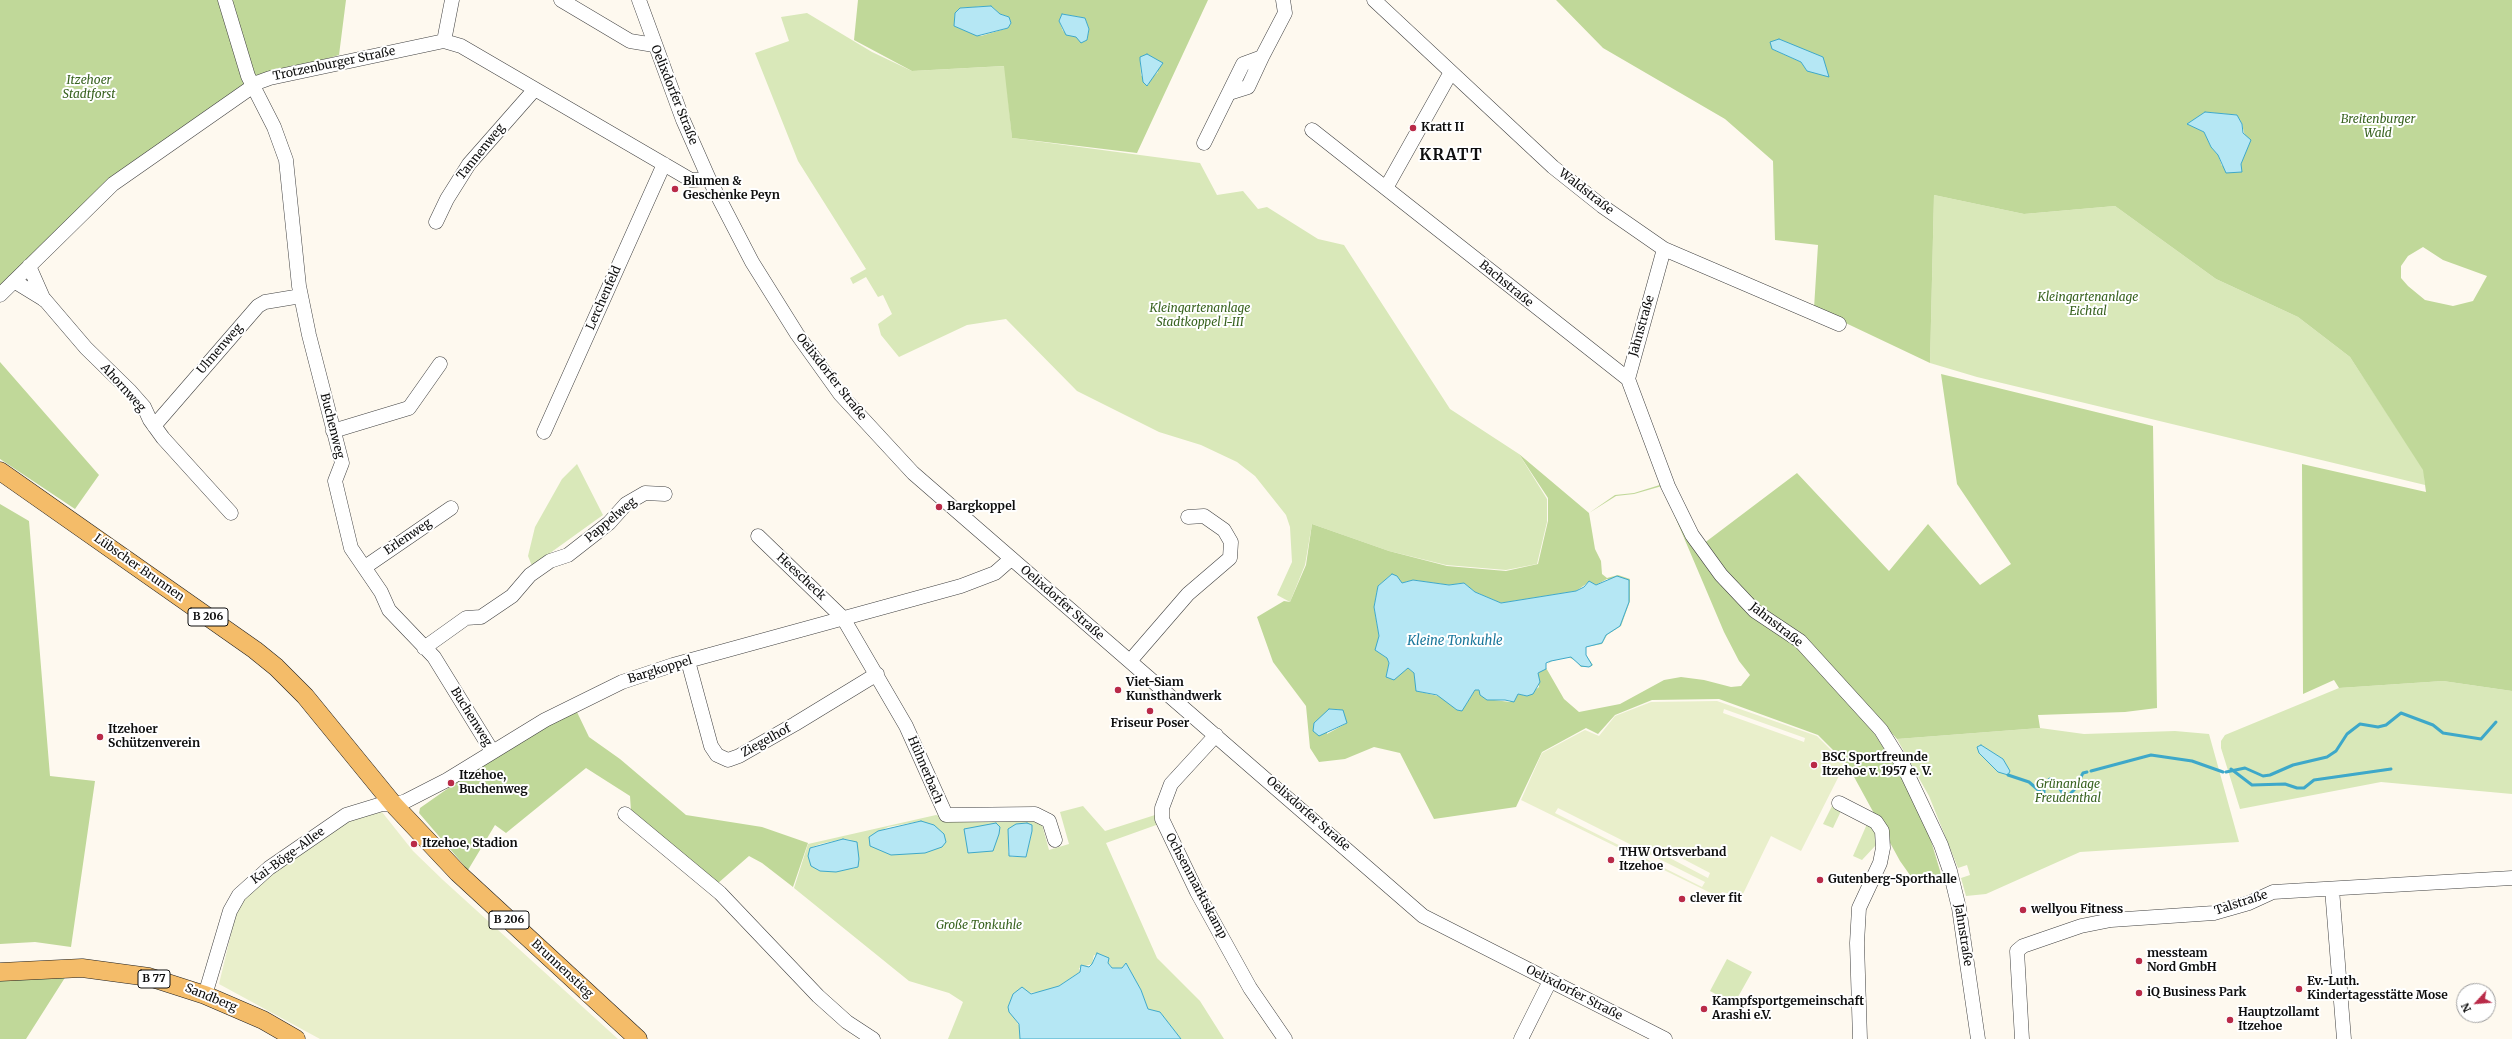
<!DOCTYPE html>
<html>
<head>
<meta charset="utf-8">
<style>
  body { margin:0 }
  #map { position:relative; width:2512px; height:1039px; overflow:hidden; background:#fef9ef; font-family:Merriweather,serif }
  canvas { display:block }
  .north { position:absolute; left:2456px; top:983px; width:40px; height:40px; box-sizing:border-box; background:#fff; border:1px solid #9f9f9f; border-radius:50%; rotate:244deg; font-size:11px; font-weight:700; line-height:16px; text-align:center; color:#0e0e0e }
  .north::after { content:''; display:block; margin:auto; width:14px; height:18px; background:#b92a48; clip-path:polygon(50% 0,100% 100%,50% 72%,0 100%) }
</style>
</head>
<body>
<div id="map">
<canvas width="2512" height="1039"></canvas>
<div class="north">N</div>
</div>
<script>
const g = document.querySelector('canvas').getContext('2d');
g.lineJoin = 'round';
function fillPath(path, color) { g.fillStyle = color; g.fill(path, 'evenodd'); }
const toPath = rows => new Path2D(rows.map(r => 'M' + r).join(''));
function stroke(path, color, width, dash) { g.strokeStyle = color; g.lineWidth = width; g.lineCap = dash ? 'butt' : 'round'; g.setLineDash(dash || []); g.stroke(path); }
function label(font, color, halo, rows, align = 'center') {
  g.font = font + ' Merriweather,serif'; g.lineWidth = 4; g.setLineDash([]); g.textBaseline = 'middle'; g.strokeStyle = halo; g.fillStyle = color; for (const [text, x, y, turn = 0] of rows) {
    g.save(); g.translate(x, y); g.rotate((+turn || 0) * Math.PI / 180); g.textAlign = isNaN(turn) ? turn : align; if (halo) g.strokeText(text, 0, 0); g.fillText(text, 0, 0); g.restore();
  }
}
fillPath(toPath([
  [807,13,872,52,912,71,1005,66,1012,138,1200,163,1217,195,1243,191,1258,209,1267,207,1318,239,1344,245,1450,409,1519,454,1547,499,1547,522,1537,564,1506,570,1446,565,1389,551,1312,524,1305,565,1290,602,1277,595,1292,562,1290,527,1286,515,1255,476,1237,462,1201,445,1159,432,1077,391,1006,319,967,325,899,357,881,335,878,324,892,314,883,295,878,297,866,277,853,284,850,278,866,269,798,161,755,53,789,41,781,17],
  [1934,195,2024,214,2115,206,2216,279,2298,317,2350,357,2424,470,2425,485,1977,377,1930,363],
  [577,464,603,515,532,566,528,556,535,527,562,479],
  [2443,681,2512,691,2512,794,2381,782,2240,809,2221,748,2221,741,2225,735,2339,688],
  [2040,728,2084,734,2175,731,2209,734,2239,842,2080,852,1986,894,1966,896,1961,878,1970,875,1967,865,1958,868,1929,796,1897,739],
  [1981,745,2003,759,2010,772],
  [1083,806,1105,831,1155,815,1159,824,1106,843,1157,958,1200,1001,1224,1039,1181,1039,1160,1012,1148,1009,1141,990,1126,964,1122,968,1112,968,1105,958,1094,955,1092,964,1079,968,1080,972,1059,986,1042,992,1013,994,1008,1007,1021,1029,1020,1039,948,1039,963,1002,949,993,909,981,794,888,808,844,936,815,951,819,1035,817,1041,821,1049,850,1069,844,1060,812],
  [921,821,869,837,888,827],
  [1008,829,1032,831,1026,857,1012,857,1008,852],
  [843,839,852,840,810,848,820,844],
  [1832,806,1841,811,1833,828,1823,824],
  [1867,824,1876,832,1876,845,1862,860,1853,856],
  [1727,959,1752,972,1734,1004,1710,991]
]), '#d9e8b9');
fillPath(toPath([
  [0,0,346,0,339,55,263,78,107,181,0,290],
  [858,0,1208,0,1137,153,1012,138,1004,66,912,71,854,40],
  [991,6,1000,14,1009,17,1011,23,1008,28,981,36,954,26,955,13,960,8],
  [1062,14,1085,18,1089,29,1087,40,1076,37,1063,31,1059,21],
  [1140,57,1158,72,1149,80,1149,85,1141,75],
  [1556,0,2512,0,2512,691,2443,681,2339,688,2334,680,2303,694,2302,464,2426,492,2423,470,2350,357,2298,317,2216,279,2115,206,2024,214,1934,195,1930,363,1814,308,1818,245,1775,240,1773,161,1725,119,1603,48],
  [1779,39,1810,54,1823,57,1807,71,1801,62,1772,49],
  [2205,112,2237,115,2242,124,2247,145,2241,164,2222,166,2218,155,2211,147,2204,132,2188,124],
  [2423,247,2443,260,2487,276,2473,301,2453,306,2425,300,2408,286,2401,278,2401,266,2408,256],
  [0,362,99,475,75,509,0,459],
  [1941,374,2153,426,2157,708,2125,712,2038,715,2040,728,1897,739,1805,637,1758,607,1703,544,1797,473,1889,571,1928,524,1980,585,2011,564,1957,484],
  [1519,454,1589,513,1615,495,1634,493,1663,484,1690,538,1796,645,1874,733,1899,772,1929,834,1941,874,1917,885,1900,861,1847,764,1818,735,1719,699,1652,700,1615,715,1598,734,1586,728,1542,752,1516,807,1434,819,1400,753,1374,747,1345,759,1319,762,1310,748,1306,706,1273,662,1257,617,1284,601,1290,602,1306,565,1312,524,1389,551,1447,566,1506,571,1538,564,1548,521,1548,498],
  [1662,486,1724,632,1739,661,1750,675,1741,686,1731,687,1704,680,1681,677,1664,680,1620,704,1579,712,1564,699,1545,666,1552,661,1568,657,1576,661,1581,667,1590,667,1593,665,1586,655,1586,647,1602,644,1607,635,1621,626,1630,601,1630,579,1618,575,1607,578,1602,574,1601,561,1595,549,1589,513,1616,496,1634,494],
  [1392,574,1402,583,1413,580,1449,585,1464,583,1475,592,1501,603,1576,591,1589,582,1596,585,1607,579,1629,580,1629,602,1620,626,1606,635,1602,643,1586,647,1586,655,1592,665,1581,666,1577,661,1568,656,1551,661,1538,673,1539,687,1527,696,1518,694,1510,702,1494,700,1478,690,1475,690,1465,706,1457,710,1442,697,1417,691,1414,673,1408,668,1401,673,1386,677,1389,663,1387,658,1376,650,1379,636,1374,607,1378,586],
  [1329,709,1338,709,1347,723,1327,734,1326,713],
  [0,504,29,521,50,776,95,781,71,947,35,942,0,944],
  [576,710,589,737,620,759,686,815,762,827,808,843,793,887,762,863,749,856,717,884,631,811,630,796,586,768,506,833,495,825,468,870,419,813,420,808,487,761],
  [66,976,26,1039,0,1039,0,980]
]), '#c0d899');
fillPath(toPath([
  [1717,701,1817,736,1845,764,1801,851,1771,836,1742,896,1722,892,1719,897,1521,800,1542,753,1585,730,1599,736,1615,716,1651,702],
  [1724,709,1805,738,1804,742,1723,713],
  [1558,808,1705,882,1702,887,1555,813],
  [1668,851,1710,873,1708,878,1666,856],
  [382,812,413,851,443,880,618,1039,320,1039,219,984,238,905,247,893,347,820]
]), '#e9efcb');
const water = toPath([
  [991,6,1000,14,1009,17,1011,23,1008,28,977,36,954,26,955,13,960,8,991,6],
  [1062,14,1085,18,1089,29,1087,40,1081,43,1076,37,1066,35,1059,21,1062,14],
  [1779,39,1823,57,1829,77,1807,71,1801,62,1772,49,1770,42,1779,39],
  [1147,54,1163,63,1147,86,1143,82,1140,60,1140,57,1147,54],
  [2205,112,2237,115,2242,124,2243,133,2251,140,2241,164,2242,172,2226,173,2218,155,2211,147,2204,132,2187,124,2205,112],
  [1392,574,1397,576,1402,583,1413,580,1449,585,1464,583,1475,592,1501,603,1576,591,1584,587,1589,581,1596,585,1617,576,1629,580,1629,602,1620,626,1606,635,1602,643,1586,647,1586,655,1592,665,1589,667,1581,666,1571,657,1551,661,1546,663,1546,669,1538,673,1540,682,1533,694,1527,696,1518,694,1514,702,1505,700,1487,700,1480,695,1479,690,1475,690,1462,711,1457,710,1437,695,1416,691,1414,673,1408,668,1394,680,1386,677,1389,663,1387,658,1375,650,1379,636,1374,607,1378,586,1392,574],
  [1329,709,1343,710,1347,723,1319,736,1313,731,1314,723,1329,709],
  [1981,745,2003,759,2010,771,2008,775,1998,772,1979,753,1977,747,1981,745],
  [921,821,934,825,944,834,946,842,942,847,925,853,891,855,870,846,869,837,878,831,921,821],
  [996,823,1000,827,999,834,993,851,968,853,964,829,996,823],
  [1027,823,1032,825,1032,831,1026,857,1009,856,1008,829,1016,824,1027,823],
  [843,839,857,842,859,859,858,867,836,872,820,871,811,866,808,856,810,848,843,839],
  [1097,953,1109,958,1108,963,1112,968,1122,968,1126,963,1141,990,1148,1009,1160,1012,1181,1039,1020,1039,1019,1024,1009,1012,1008,1007,1013,994,1022,987,1031,994,1059,986,1080,972,1081,965,1089,967,1092,964,1097,953]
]);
fillPath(water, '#b5e7f4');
stroke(water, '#3ea8c9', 1);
stroke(toPath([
  [2231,769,2252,785,2285,784,2297,788,2304,788,2314,780,2391,769],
  [2091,771,2151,755,2192,761,2223,772],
  [2226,772,2245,768,2263,776,2270,775,2293,765,2327,757,2336,751,2347,734,2360,724,2378,727,2386,725,2401,713,2433,725,2443,733,2481,739,2496,722],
  [2008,775,2029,782,2044,795,2056,799,2069,795,2074,790,2083,773,2087,772],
  [2044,795,2044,784,2050,779,2055,781,2063,794,2069,795]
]), '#3ea8c9', 3);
const minor = toPath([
  [225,0,248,76,274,127,286,160,299,286,309,335,342,463,335,481,351,548,381,592,389,610,434,657,492,751],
  [561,0,630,41,654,45],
  [639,0,683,120,709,179,752,262,797,334,840,394,913,473,1423,916,1665,1039],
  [1374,0,1553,167,1602,206,1664,249,1839,324],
  [444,41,452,0],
  [1229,93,1248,87,1262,57],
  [1312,130,1628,379],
  [1204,143,1243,64,1262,57,1285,13,1283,0],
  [1386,188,1451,72],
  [436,222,447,199,469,164,535,89],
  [1664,249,1628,379,1668,486,1692,535,1721,575,1755,611,1800,641,1881,730,1904,767,1941,845,1950,871,1959,908,1978,1039],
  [29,266,44,300],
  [14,281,45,300,86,348,129,390,144,407,150,420,163,438,231,513],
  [0,295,113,184,259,82,270,78,444,41,461,46,691,180,709,179],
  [154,426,258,306,265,302,301,296],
  [333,431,409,408,440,364],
  [544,432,664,164],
  [758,536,843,618,906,726,946,815,1035,814,1049,821,1055,840],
  [365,567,451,508],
  [424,648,466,618,481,617,512,596,530,575,550,561,568,555,609,523,626,504,645,493,665,494],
  [688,661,711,746,717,755,728,760,739,756,795,724,877,674],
  [1130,661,1188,594,1230,558,1231,542,1224,530,1204,516,1188,517],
  [1216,735,1171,784,1162,808,1162,819,1197,892,1250,988,1285,1039],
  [1839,803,1876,822,1882,831,1883,848,1880,863,1859,908,1857,943,1860,1039],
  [625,814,720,893,818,996,847,1022,873,1039],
  [2332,889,2344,1039],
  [205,995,230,911,239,895,269,868,346,815,382,804,394,805,406,801,447,780,545,720,622,682,673,665,961,586,995,573,1011,559],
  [1521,1039,1550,981],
  [2022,1039,2017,951,2023,946,2081,926,2111,920,2214,913,2249,903,2273,892,2512,878]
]);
const major = toPath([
  [0,471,255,650,276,667,305,696,394,805,458,873,638,1039],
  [0,972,82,968,149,977,205,995,263,1020,296,1039]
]);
stroke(minor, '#414141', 15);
stroke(major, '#1f1f1f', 19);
stroke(minor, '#fff', 14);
stroke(major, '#f4bc69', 18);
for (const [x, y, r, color] of [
  [1413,128,4,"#b92a48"],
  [675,189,4,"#b92a48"],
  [939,507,4,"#b92a48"],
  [1118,690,4,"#b92a48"],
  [1150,711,4,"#b92a48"],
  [100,737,4,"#b92a48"],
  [1814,765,4,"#b92a48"],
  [451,783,4,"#b92a48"],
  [414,844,4,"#b92a48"],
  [1611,860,4,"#b92a48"],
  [1820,880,4,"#b92a48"],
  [1682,899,4,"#b92a48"],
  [2023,910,4,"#b92a48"],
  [2139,961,4,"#b92a48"],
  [2299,989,4,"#b92a48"],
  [2139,993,4,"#b92a48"],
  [1704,1009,4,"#b92a48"],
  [2230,1020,4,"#b92a48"]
]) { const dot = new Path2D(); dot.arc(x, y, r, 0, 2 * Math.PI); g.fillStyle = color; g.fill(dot); stroke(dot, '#fff', 1.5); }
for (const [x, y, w] of [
  [208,617,40],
  [509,920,40],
  [154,979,32]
]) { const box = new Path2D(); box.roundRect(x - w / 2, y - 9, w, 18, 3); g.fillStyle = '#fff'; g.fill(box); stroke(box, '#0e0e0e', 1); }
label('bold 11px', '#0e0e0e', null, [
  ["B 206",208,617],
  ["B 206",509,920],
  ["B 77",154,979]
]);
label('12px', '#0e0e0e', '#fff', [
  ["Trotzenburger Straße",334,64,-12],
  ["Oelixdorfer Straße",674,95,68],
  ["Tannenweg",481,152,-51],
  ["Waldstraße",1586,192,38],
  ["Bachstraße",1506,284,39],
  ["Lerchenfeld",604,298,-66],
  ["Jahnstraße",1642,326,-74],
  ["Ulmenweg",220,349,-49],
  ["Oelixdorfer Straße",831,377,52],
  ["Ahornweg",123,388,48],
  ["Buchenweg",332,426,76],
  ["Pappelweg",611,520,-40],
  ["Erlenweg",408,537,-34],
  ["Lübscher Brunnen",139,568,35],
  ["Heescheck",801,577,43],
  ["Oelixdorfer Straße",1062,603,41],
  ["Jahnstraße",1776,625,38],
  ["Bargkoppel",660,670,-17],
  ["Buchenweg",471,717,58],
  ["Ziegelhof",766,741,-29],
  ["Hühnerbach",925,770,67],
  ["Oelixdorfer Straße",1308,814,41],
  ["Kai-Böge-Allee",288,856,-36],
  ["Ochsenmarktskamp",1196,886,62],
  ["Talstraße",2241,903,-18],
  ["Jahnstraße",1963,935,81],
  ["Brunnenstieg",562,969,43],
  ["Oelixdorfer Straße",1574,993,27],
  ["Sandberg",211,998,22]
]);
label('italic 12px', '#396320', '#fff', [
  ["Itzehoer",89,81],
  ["Stadtforst",89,95],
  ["Breitenburger",2378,120],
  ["Wald",2378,134],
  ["Kleingartenanlage",2088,298],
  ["Eichtal",2088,312],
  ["Kleingartenanlage",1200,309],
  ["Stadtkoppel I-III",1200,323],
  ["Grünanlage",2068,785],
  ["Freudenthal",2068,799],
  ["Große Tonkuhle",979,926]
]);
label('bold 12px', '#0e0e0e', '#fff', [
  ["Kratt II",1421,128],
  ["Blumen &",683,182],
  ["Geschenke Peyn",683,196],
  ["Bargkoppel",947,507],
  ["Viet-Siam",1126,683],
  ["Kunsthandwerk",1126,697],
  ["Friseur Poser",1150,724,"center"],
  ["Itzehoer",108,730],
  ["Schützenverein",108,744],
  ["BSC Sportfreunde",1822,758],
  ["Itzehoe v. 1957 e. V.",1822,772],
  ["Itzehoe,",459,776],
  ["Buchenweg",459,790],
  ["Itzehoe, Stadion",422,844],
  ["THW Ortsverband",1619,853],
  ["Itzehoe",1619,867],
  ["Gutenberg-Sporthalle",1828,880],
  ["clever fit",1690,899],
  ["wellyou Fitness",2031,910],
  ["messteam",2147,954],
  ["Nord GmbH",2147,968],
  ["Ev.-Luth.",2307,982],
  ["Kindertagesstätte Mose",2307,996],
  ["iQ Business Park",2147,993],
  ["Kampfsportgemeinschaft",1712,1002],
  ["Arashi e.V.",1712,1016],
  ["Hauptzollamt",2238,1013],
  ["Itzehoe",2238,1027]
], 'left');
label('italic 13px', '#1b789c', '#fff', [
  ["Kleine Tonkuhle",1455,641]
]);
g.letterSpacing = '1px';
label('bold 16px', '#0e0e0e', '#fff', [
  ["KRATT",1451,155]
]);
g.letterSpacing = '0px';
</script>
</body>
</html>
